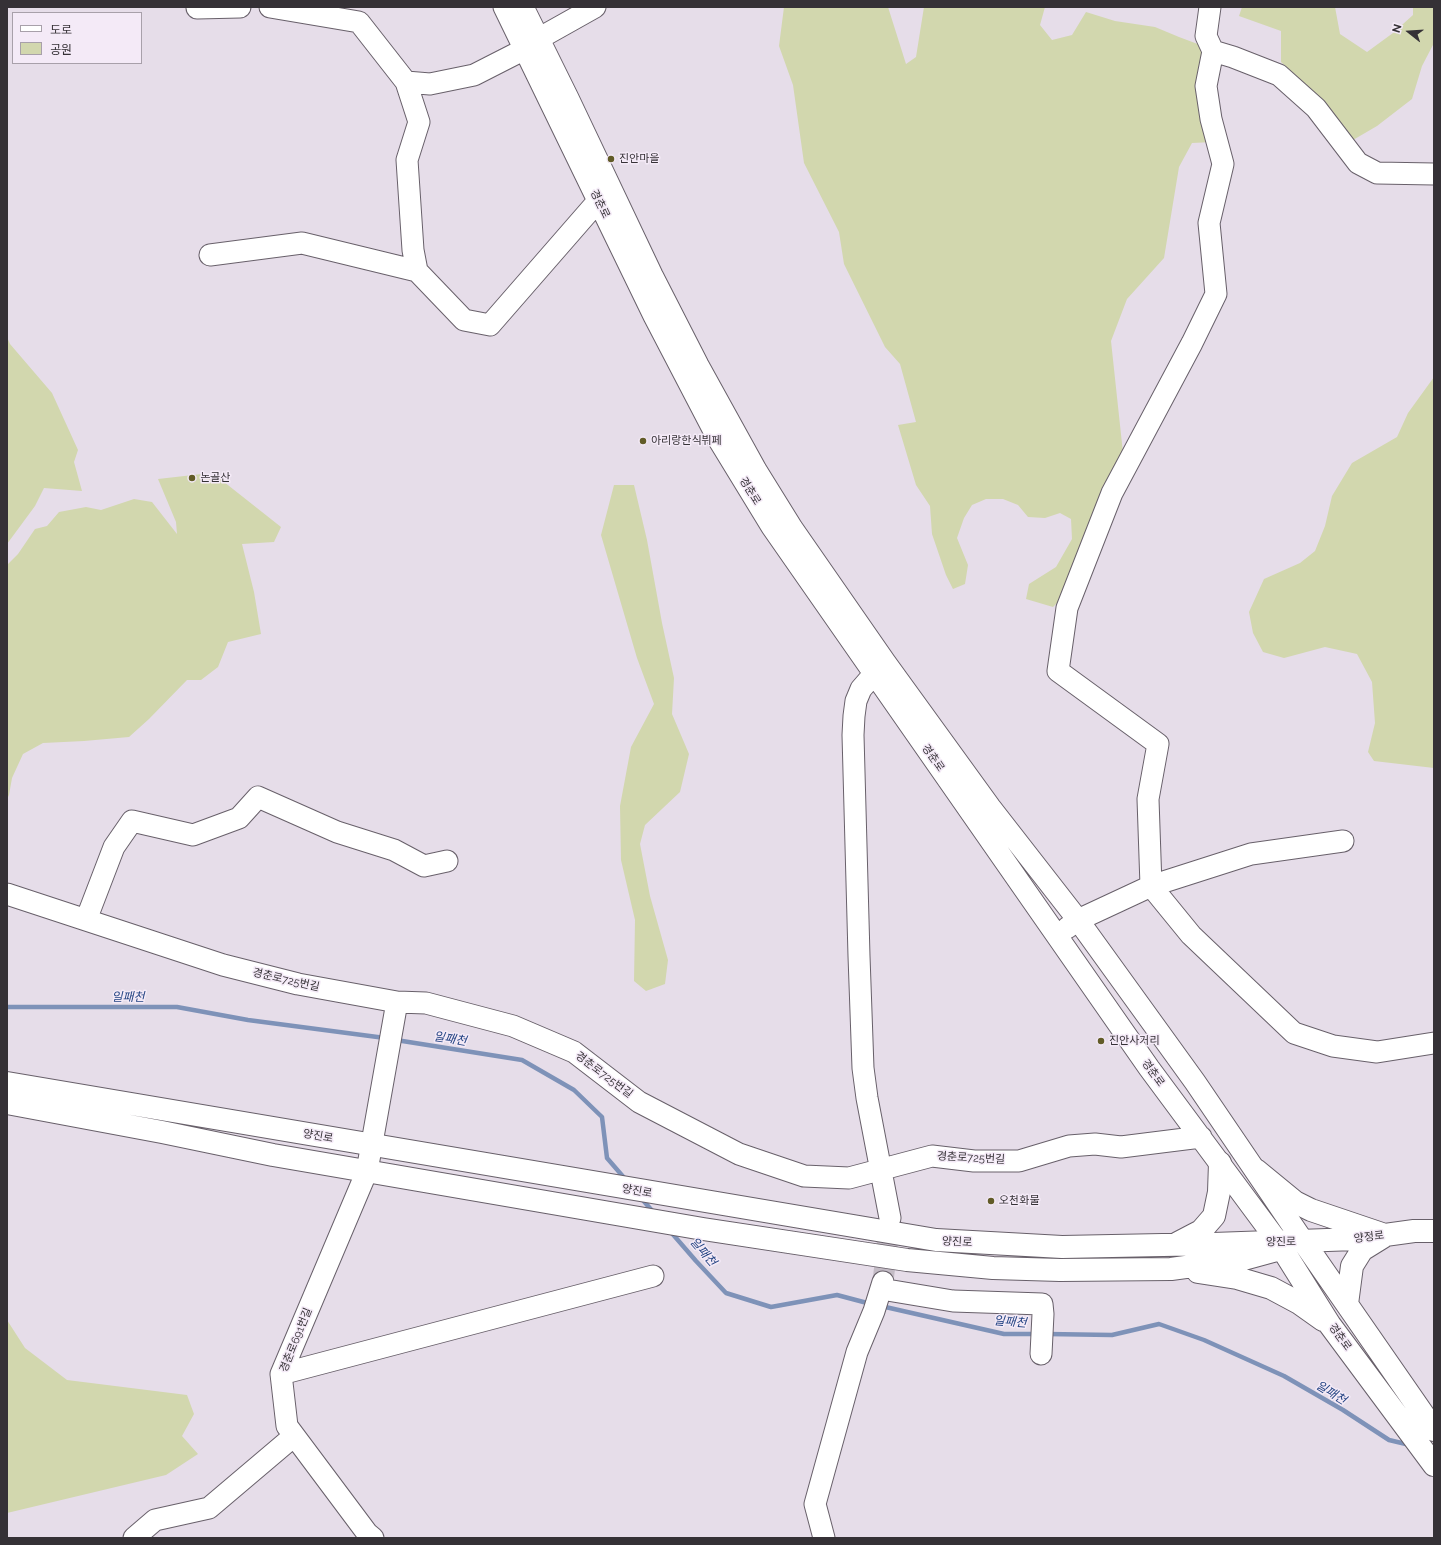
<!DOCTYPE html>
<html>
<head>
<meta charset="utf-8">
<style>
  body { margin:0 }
  #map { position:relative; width:1441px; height:1545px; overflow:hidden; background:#e6dde9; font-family:Raleway,"Noto Sans KR",sans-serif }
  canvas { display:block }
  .frame { position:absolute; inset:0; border:8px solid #353136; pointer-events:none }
  .legend { position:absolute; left:12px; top:12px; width:130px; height:52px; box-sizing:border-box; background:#f4eaf7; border:1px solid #a8a0aa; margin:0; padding:5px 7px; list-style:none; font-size:12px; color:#353136 }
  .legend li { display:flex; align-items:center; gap:8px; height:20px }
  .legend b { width:20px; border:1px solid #a8a0aa }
  .north { position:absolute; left:1389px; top:12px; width:40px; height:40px; -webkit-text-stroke:3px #f4eaf7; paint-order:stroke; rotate:287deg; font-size:11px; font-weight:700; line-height:16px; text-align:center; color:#353136 }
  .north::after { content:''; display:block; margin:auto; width:14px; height:18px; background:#353136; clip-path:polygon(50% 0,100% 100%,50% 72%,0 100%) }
</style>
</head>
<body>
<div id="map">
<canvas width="1441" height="1545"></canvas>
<div class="frame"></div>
<ul class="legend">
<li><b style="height:5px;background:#fff"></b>도로</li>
<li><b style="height:11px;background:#d2d7ae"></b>공원</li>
</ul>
<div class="north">N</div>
</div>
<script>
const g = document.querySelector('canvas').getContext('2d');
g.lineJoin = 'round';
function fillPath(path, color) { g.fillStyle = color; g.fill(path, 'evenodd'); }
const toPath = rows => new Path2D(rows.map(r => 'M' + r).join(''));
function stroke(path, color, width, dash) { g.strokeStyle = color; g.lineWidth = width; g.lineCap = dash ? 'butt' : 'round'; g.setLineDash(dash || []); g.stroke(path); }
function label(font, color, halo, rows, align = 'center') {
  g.font = font + ' Raleway,"Noto Sans KR",sans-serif'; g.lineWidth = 3; g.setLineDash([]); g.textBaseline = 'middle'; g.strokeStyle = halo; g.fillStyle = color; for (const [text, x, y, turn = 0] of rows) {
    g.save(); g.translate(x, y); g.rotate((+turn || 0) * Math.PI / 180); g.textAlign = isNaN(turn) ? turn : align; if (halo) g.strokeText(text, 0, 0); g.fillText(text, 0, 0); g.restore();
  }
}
fillPath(toPath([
  [784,7,888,7,906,64,916,57,924,7,1045,7,1040,25,1052,40,1072,35,1086,12,1115,21,1155,27,1179,37,1203,46,1213,142,1192,143,1179,167,1164,258,1127,299,1111,341,1123,453,1066,594,1053,607,1026,599,1029,584,1056,567,1072,539,1071,519,1060,513,1045,518,1028,517,1018,505,1003,499,986,499,972,505,964,518,957,538,968,565,965,584,953,589,946,575,932,534,930,506,916,485,898,425,916,422,900,364,885,347,844,264,839,232,804,163,793,85,779,46],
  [1242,7,1335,7,1340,34,1367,52,1393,33,1413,15,1413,7,1434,7,1434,43,1422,66,1412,99,1377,126,1353,140,1309,88,1281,62,1281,31,1239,16],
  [7,337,10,344,52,393,78,450,74,462,82,491,44,488,35,506,7,544],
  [1434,377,1434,768,1374,761,1368,752,1375,723,1372,682,1357,654,1325,647,1284,658,1263,652,1253,633,1249,612,1264,579,1300,563,1315,551,1325,526,1332,496,1352,463,1397,437,1408,413],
  [202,474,219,478,281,527,274,542,242,544,254,592,261,634,228,642,218,667,201,680,187,680,149,719,129,737,84,741,43,743,23,754,12,778,9,795,7,799,7,565,18,554,35,529,47,526,59,512,86,507,101,510,134,499,152,502,177,534,176,522,158,479],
  [614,485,634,485,647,540,662,623,674,678,672,714,689,754,680,792,645,825,640,844,650,896,668,960,665,984,646,991,634,981,635,920,621,860,620,806,631,747,654,704,637,658,601,535],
  [7,1320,25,1348,67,1380,187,1395,194,1414,182,1436,198,1454,166,1475,7,1513]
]), '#d2d7ae');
stroke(toPath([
  [7,1007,177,1007,248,1020,385,1038],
  [396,1040,522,1060,574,1090,602,1117,607,1158,626,1180],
  [641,1198,655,1214],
  [670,1231,696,1261,726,1293,771,1307,837,1295,871,1304],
  [881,1306,1004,1334,1036,1334],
  [1047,1334,1112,1335,1159,1324,1204,1340,1284,1376,1343,1410,1389,1440,1410,1445]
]), '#7e92b8', 4.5);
stroke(toPath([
  [883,1282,890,1218]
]), '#c3bbc5', 21, [21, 10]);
const minor = toPath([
  [270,7,359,22,406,82,430,84,474,75,525,49,538,39,595,7],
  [504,7,654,316,717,437,772,527,1149,1068,1278,1242],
  [523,7,568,98,652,275,698,365,756,470,792,528,885,662,990,807,1078,920,1195,1082,1303,1241],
  [1210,7,1206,36,1213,51,1206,86,1211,119,1223,164,1209,223,1216,294,1192,343,1112,493,1067,608,1058,671,1158,744,1148,799,1151,886,1191,935,1294,1033,1333,1046,1377,1052,1434,1043],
  [197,8,240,7],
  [1213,51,1233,57,1279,75,1316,108,1358,163,1377,173,1434,174],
  [406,82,419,122,407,160,413,250,417,271],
  [210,255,302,243,417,271,464,320,490,325,598,201],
  [874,674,861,689,856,701,854,716,853,735,859,956,863,1068,867,1098,890,1218],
  [7,894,223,965,298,984,397,1002,426,1003,513,1026,574,1052,639,1102,739,1154,804,1176,849,1178,932,1156,974,1161,1019,1161,1069,1146,1095,1144,1121,1147,1201,1137],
  [86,920,114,847,132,821,193,835,239,818,258,797,337,832,394,850,424,866,447,861],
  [1067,928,1078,920,1151,886,1251,854,1343,841],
  [881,1289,953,1301,1042,1304,1043,1314,1041,1354],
  [281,1374,653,1276],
  [134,1538,155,1520,209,1508,294,1436],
  [373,1538,367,1533,287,1426,281,1374,367,1171,397,1002],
  [824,1538,815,1504,857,1352,874,1311,883,1282]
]);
const major = toPath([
  [7,1083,936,1240,1062,1247,1213,1244,1356,1239,1414,1231,1434,1231],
  [7,1103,162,1132,273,1155,703,1229,907,1260,993,1268,1060,1270,1171,1269,1244,1259,1277,1250],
  [1256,1170,1295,1202,1311,1210,1382,1234],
  [1303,1241,1434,1430],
  [1278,1242,1330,1325,1434,1465],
  [1178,1243,1201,1231,1214,1216,1219,1192,1220,1163],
  [1198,1272,1237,1278,1271,1288,1299,1303,1323,1320],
  [1347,1304,1352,1266,1362,1250,1383,1237]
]);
stroke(minor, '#68606a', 23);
stroke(major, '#68606a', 24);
stroke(minor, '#fff', 21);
stroke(major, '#fff', 22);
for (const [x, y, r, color] of [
  [611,159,4,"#615b27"],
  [643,441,4,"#615b27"],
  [192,478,4,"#615b27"],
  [1101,1041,4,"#615b27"],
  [991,1201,4,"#615b27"]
]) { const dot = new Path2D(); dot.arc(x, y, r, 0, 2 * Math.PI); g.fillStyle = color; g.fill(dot); stroke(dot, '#f4eaf7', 1.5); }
label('11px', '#353136', '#f4eaf7', [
  ["진안마을",619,159],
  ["아리랑한식뷔페",651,441],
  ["논골산",200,478],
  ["진안사거리",1109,1041],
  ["오천화물",999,1201]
], 'left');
label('11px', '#353136', '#f4eaf7', [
  ["경춘로",600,204,64],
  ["경춘로",750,491,58],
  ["경춘로",933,758,55],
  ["경춘로725번길",286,980,13],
  ["경춘로",1153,1073,54],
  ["경춘로725번길",604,1075,37],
  ["양진로",318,1136,10],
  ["경춘로725번길",971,1158,3],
  ["양진로",637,1191,10],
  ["양정로",1369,1237,-7],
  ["양진로",957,1242,3],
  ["양진로",1281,1242,-1],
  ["경춘로",1340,1337,54],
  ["경춘로691번길",296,1340,-68]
]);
label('italic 12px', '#234382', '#f4eaf7', [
  ["일패천",128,997],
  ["일패천",450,1039,9],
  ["일패천",703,1252,49],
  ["일패천",1010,1322,5],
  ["일패천",1331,1393,31]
]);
</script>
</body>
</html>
